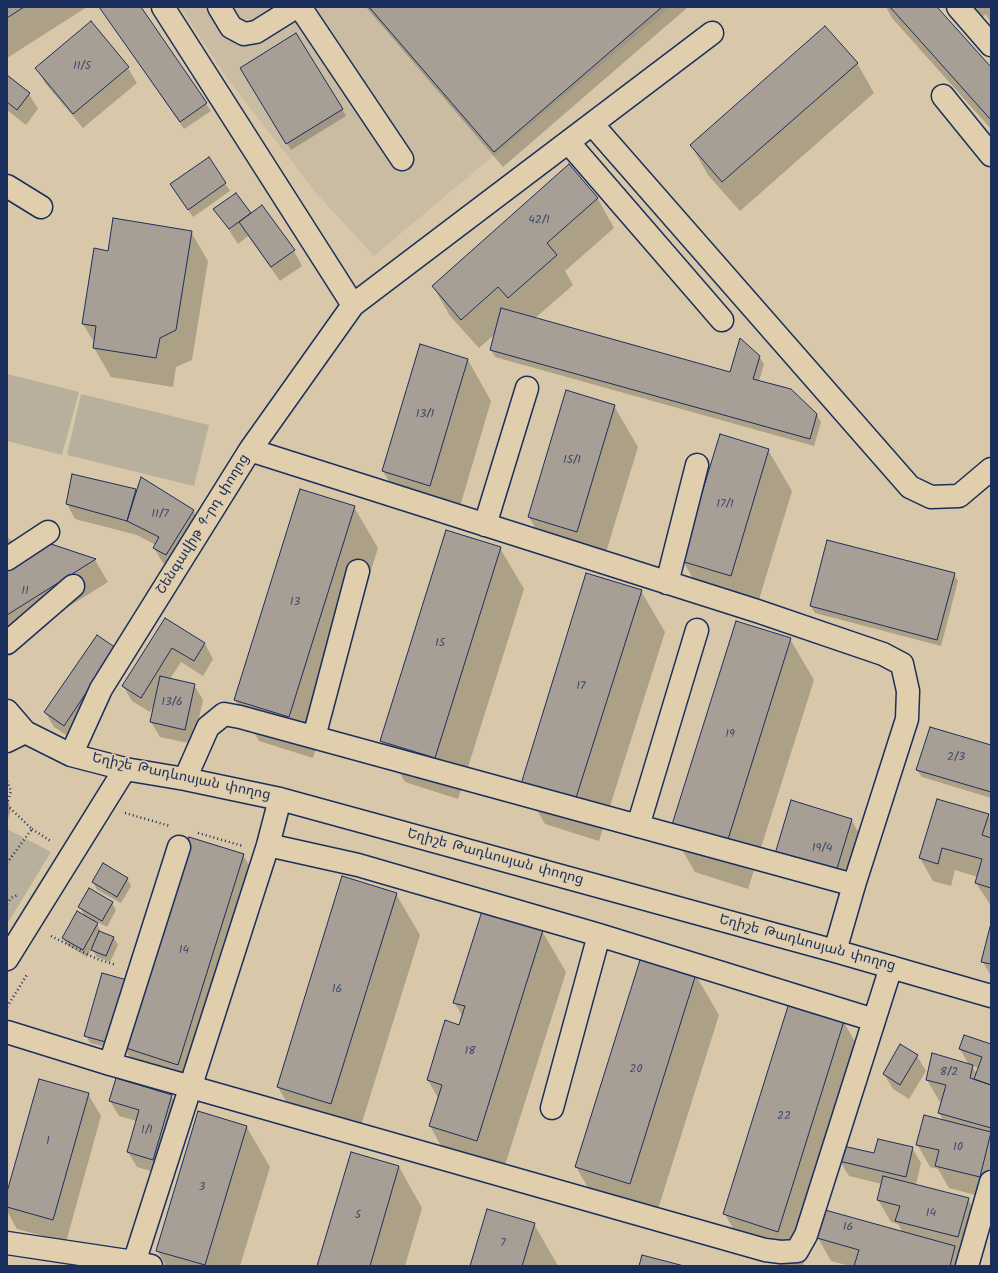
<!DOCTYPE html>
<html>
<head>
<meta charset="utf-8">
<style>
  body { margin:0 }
  #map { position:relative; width:998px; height:1273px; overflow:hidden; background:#d8c8a9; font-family:Kalam,sans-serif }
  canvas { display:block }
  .frame { position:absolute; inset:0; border:8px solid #1b2f5e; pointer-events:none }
</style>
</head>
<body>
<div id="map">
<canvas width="998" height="1273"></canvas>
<div class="frame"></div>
</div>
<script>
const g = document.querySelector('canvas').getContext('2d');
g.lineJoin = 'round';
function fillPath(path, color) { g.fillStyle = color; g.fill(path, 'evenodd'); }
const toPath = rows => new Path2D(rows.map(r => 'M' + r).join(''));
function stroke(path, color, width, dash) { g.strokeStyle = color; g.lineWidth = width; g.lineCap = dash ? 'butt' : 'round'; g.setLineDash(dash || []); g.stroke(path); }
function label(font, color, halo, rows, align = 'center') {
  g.font = font + ' Kalam,"Noto Sans Armenian",sans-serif'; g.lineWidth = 3.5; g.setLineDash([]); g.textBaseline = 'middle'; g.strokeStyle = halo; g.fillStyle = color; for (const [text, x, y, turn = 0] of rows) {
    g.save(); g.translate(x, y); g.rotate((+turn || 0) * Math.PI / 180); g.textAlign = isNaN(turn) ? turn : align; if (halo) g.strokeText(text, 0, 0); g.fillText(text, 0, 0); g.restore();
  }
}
fillPath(toPath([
  [180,7,670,7,374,256,317,194,226,77]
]), '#c9bca3');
fillPath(toPath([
  [7,374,79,392,62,455,7,441],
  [81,394,209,425,194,486,67,455],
  [7,829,51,852,7,924]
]), '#b8af9c');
fillPath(toPath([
  [7,7,87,7,7,58],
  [100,7,139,7,211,111,184,129],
  [366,7,688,7,503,167],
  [886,7,936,7,991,69,991,129,892,18],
  [969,7,991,7,991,23,986,14,980,19],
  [90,23,128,68,137,83,83,128,45,83,37,68],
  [857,63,874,93,740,211,708,175,691,145],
  [241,68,342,109,346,116,291,150],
  [7,76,29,94,38,109,26,125,7,110],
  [208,159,230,191,193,217,175,191],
  [569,166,598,199,614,228,565,271,573,285,534,319,731,374,759,357,764,364,759,381,817,415,821,422,814,446,495,357,491,350,495,334,479,348,450,316,433,286],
  [236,194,250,214,294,251,302,266,280,281,248,236,238,244,215,209],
  [191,232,208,261,192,360,176,367,173,387,111,377,94,348,95,344,83,324,108,252],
  [420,346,468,360,491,401,454,527,406,512,383,471],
  [614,406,638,447,600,572,553,558,529,517],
  [768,450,792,491,754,616,706,602,683,561],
  [73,475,136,490,141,478,193,510,202,526,175,569,163,563,154,548,156,545,137,535,75,519,67,504],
  [354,507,378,548,313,758,259,741,235,700],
  [7,537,16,544,7,559],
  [48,544,95,560,108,582,7,645,7,570],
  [500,548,524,589,458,799,405,782,381,741],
  [954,574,958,581,941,646,815,613,811,606],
  [641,591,665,632,599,841,545,824,522,784],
  [165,619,205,644,213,659,203,676,181,662,170,679,194,685,203,700,193,744,160,737,151,722,154,706,150,712,132,701,123,686],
  [790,639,814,680,748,889,695,872,671,831],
  [116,649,73,740,54,727,45,712],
  [991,746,991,798,922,777,917,770],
  [7,795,11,810,7,821],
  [988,815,991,820,991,906,976,883,978,877,955,870,951,886,933,881,920,858],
  [851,819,864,842,849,894,789,877],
  [243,855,260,884,195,1093,141,1077,124,1047],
  [127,878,131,886,121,903,97,890,93,882],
  [396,894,420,935,355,1145,301,1128,278,1087],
  [112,902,116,910,107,927,96,921,101,933,114,938,118,945,110,962,97,957,92,949,87,957,67,945,63,938,85,917,80,907],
  [991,929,991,976,983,962],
  [542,931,566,972,500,1181,453,1167,430,1126,438,1098,428,1080,460,1026,463,1017,454,1002],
  [695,974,719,1015,653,1225,600,1208,576,1167],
  [131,988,113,1049,90,1043,86,1035],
  [843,1021,867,1062,803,1266,783,1266,748,1255,725,1214],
  [991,1045,991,1199,949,1188,938,1169,930,1167,917,1144,944,1121,939,1113,942,1103,940,1102,927,1080,969,1065,960,1049],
  [972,1066,979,1068,977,1074],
  [917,1056,926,1071,909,1099,893,1089,884,1074],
  [88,1094,101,1116,66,1242,17,1229,7,1211,7,1196],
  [171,1096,180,1111,161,1174,137,1167,128,1152,137,1121,119,1116,110,1101],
  [246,1126,270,1167,240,1266,166,1266,157,1250],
  [912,1148,921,1163,916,1185,968,1199,981,1221,966,1266,850,1266,831,1261,818,1238,903,1233,898,1224,891,1222,878,1200,882,1184,849,1176,840,1161],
  [351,1153,399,1167,422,1208,405,1266,318,1266],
  [534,1224,558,1266,471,1266]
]), '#0003');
const building = toPath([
  [7,7,24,7,7,18,7,7],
  [99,7,141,7,207,103,180,122,99,7],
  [369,7,662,7,494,152,369,7],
  [890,7,937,7,991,67,991,120,890,7],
  [91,21,129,67,73,114,35,68,91,21],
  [825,26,858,63,722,182,690,145,825,26],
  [296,33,343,109,286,144,240,68,296,33],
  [7,75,30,93,17,110,7,102,7,75],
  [209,157,226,183,188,210,170,184,209,157],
  [569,164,598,198,547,243,557,255,508,298,498,287,461,320,432,286,569,164],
  [236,193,251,213,229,229,213,209,236,193],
  [262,205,295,250,271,267,239,222,262,205],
  [113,218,192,231,176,330,160,338,156,358,93,348,96,326,82,324,94,248,108,251,113,218],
  [501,308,730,372,740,338,760,356,753,379,791,389,817,414,810,439,490,350,501,308],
  [420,344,468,359,430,486,382,471,420,344],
  [566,390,615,405,577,532,528,517,566,390],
  [720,434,769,449,731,576,681,561,720,434],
  [72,474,136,489,127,521,66,504,72,474],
  [141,477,194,510,166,555,153,548,159,537,127,521,141,477],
  [300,489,355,506,289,717,234,700,300,489],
  [446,530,501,547,435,758,380,741,446,530],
  [827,540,955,573,937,640,810,606,827,540],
  [48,543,96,559,7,615,7,569,48,543],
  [586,573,642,590,575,801,521,784,586,573],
  [165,618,205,643,194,661,172,648,141,698,122,686,165,618],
  [736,621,791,638,725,849,670,831,736,621],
  [97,635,116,648,64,726,44,712,97,635],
  [160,676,195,684,185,730,150,722,160,676],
  [930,727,991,745,991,792,916,770,930,727],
  [937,799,989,814,982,835,991,838,991,888,975,883,982,859,942,848,938,864,919,858,937,799],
  [791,800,852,819,836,872,775,854,791,800],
  [189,837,244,854,178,1065,123,1047,189,837],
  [103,863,128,878,117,897,92,882,103,863],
  [342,876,397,893,331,1104,277,1087,342,876],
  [89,888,113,902,102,921,78,907,89,888],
  [77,911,98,923,83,950,62,938,77,911],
  [482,911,543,930,477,1141,429,1126,442,1085,427,1080,445,1020,459,1025,465,1006,453,1003,482,911],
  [990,927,991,927,991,964,981,962,990,927],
  [99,931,114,937,106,956,91,950,99,931],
  [641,957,696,974,630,1184,575,1167,641,957],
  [102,973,127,980,109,1043,84,1036,102,973],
  [789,1003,844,1021,778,1232,723,1214,789,1003],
  [964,1035,991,1044,991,1085,974,1079,982,1057,959,1049,964,1035],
  [900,1044,918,1055,900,1085,883,1074,900,1044],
  [932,1053,973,1065,970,1078,991,1085,991,1128,938,1113,946,1085,926,1080,932,1053],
  [116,1078,172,1095,153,1160,127,1152,139,1110,109,1101,116,1078],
  [39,1079,89,1093,53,1220,7,1207,7,1192,39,1079],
  [198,1111,247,1126,205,1265,156,1251,198,1111],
  [924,1115,991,1132,980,1177,935,1166,939,1150,916,1145,924,1115],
  [878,1139,913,1147,906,1177,839,1161,843,1146,874,1153,878,1139],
  [351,1152,399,1166,370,1266,317,1266,351,1152],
  [883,1176,969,1198,958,1237,895,1221,900,1206,877,1200,883,1176],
  [487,1209,535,1223,522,1266,470,1266,487,1209],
  [825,1210,955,1246,950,1266,854,1266,859,1250,817,1238,825,1210],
  [642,1255,684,1266,639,1266,642,1255]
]);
fillPath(building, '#a79f95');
stroke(building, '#1b2f5e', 1);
const minor = toPath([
  [163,7,353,305],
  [219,7,231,27,244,34,256,32,296,7],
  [300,7,402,159],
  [958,7,991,45],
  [943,96,991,155],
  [592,124,910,487,931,497,959,496,991,469],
  [568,142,722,320],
  [7,186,41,207],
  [250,450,757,611,883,654,902,664,908,691,907,719,854,885,835,951],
  [485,525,527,388],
  [7,559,48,532],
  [667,583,697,465],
  [7,643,73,586],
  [7,711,25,732,71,755,125,769,185,779,280,799,835,951,991,996],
  [314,737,358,571],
  [7,741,25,732],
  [71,755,101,689,250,450,353,305,712,33],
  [185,779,208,727,224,714,240,717,854,885],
  [638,826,697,630],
  [268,845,358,865,599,935,874,1020],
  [7,959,125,769],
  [7,1032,110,1064,765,1250,781,1252,797,1251,806,1235,891,967],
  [110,1064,179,847],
  [552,1108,599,935],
  [7,1243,134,1262,151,1266],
  [133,1266,268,845,280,799],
  [967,1266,991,1182]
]);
stroke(minor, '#1b2f5e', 25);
stroke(toPath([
  [7,781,11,791,7,804],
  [7,805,32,829,7,863],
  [125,813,170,826],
  [32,829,52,842],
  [198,833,243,846],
  [7,904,11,898,18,895],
  [51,936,97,959,116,965],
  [7,1007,28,973]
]), '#1b2f5e', 2.5, [1, 3]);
stroke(minor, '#e0ceac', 22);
label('12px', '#3e4b6c', null, [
  ["11/5",82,67],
  ["42/1",539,221],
  ["13/1",425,415],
  ["15/1",572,461],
  ["17/1",725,505],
  ["11/7",160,515],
  ["11",25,592],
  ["13",295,603],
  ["15",440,644],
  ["17",581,687],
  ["13/6",172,703],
  ["19",730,735],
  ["2/3",956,758],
  ["19/4",822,849],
  ["14",184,951],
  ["16",337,990],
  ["18",470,1052],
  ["20",636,1070],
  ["8/2",949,1073],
  ["22",784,1117],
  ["1/1",147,1131],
  ["1",48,1142],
  ["10",958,1148],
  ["3",202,1188],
  ["14",931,1214],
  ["5",358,1216],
  ["16",848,1228],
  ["7",503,1244]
]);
label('14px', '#1b2f5e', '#e0ceac', [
  ["Շենգավիթ 9-րդ փողոց",204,525,-58],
  ["Եղիշե Թադևոսյան փողոց",181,778,12],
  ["Եղիշե Թադևոսյան փողոց",495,858,15],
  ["Եղիշե Թադևոսյան փողոց",807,944,15]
]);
</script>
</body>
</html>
